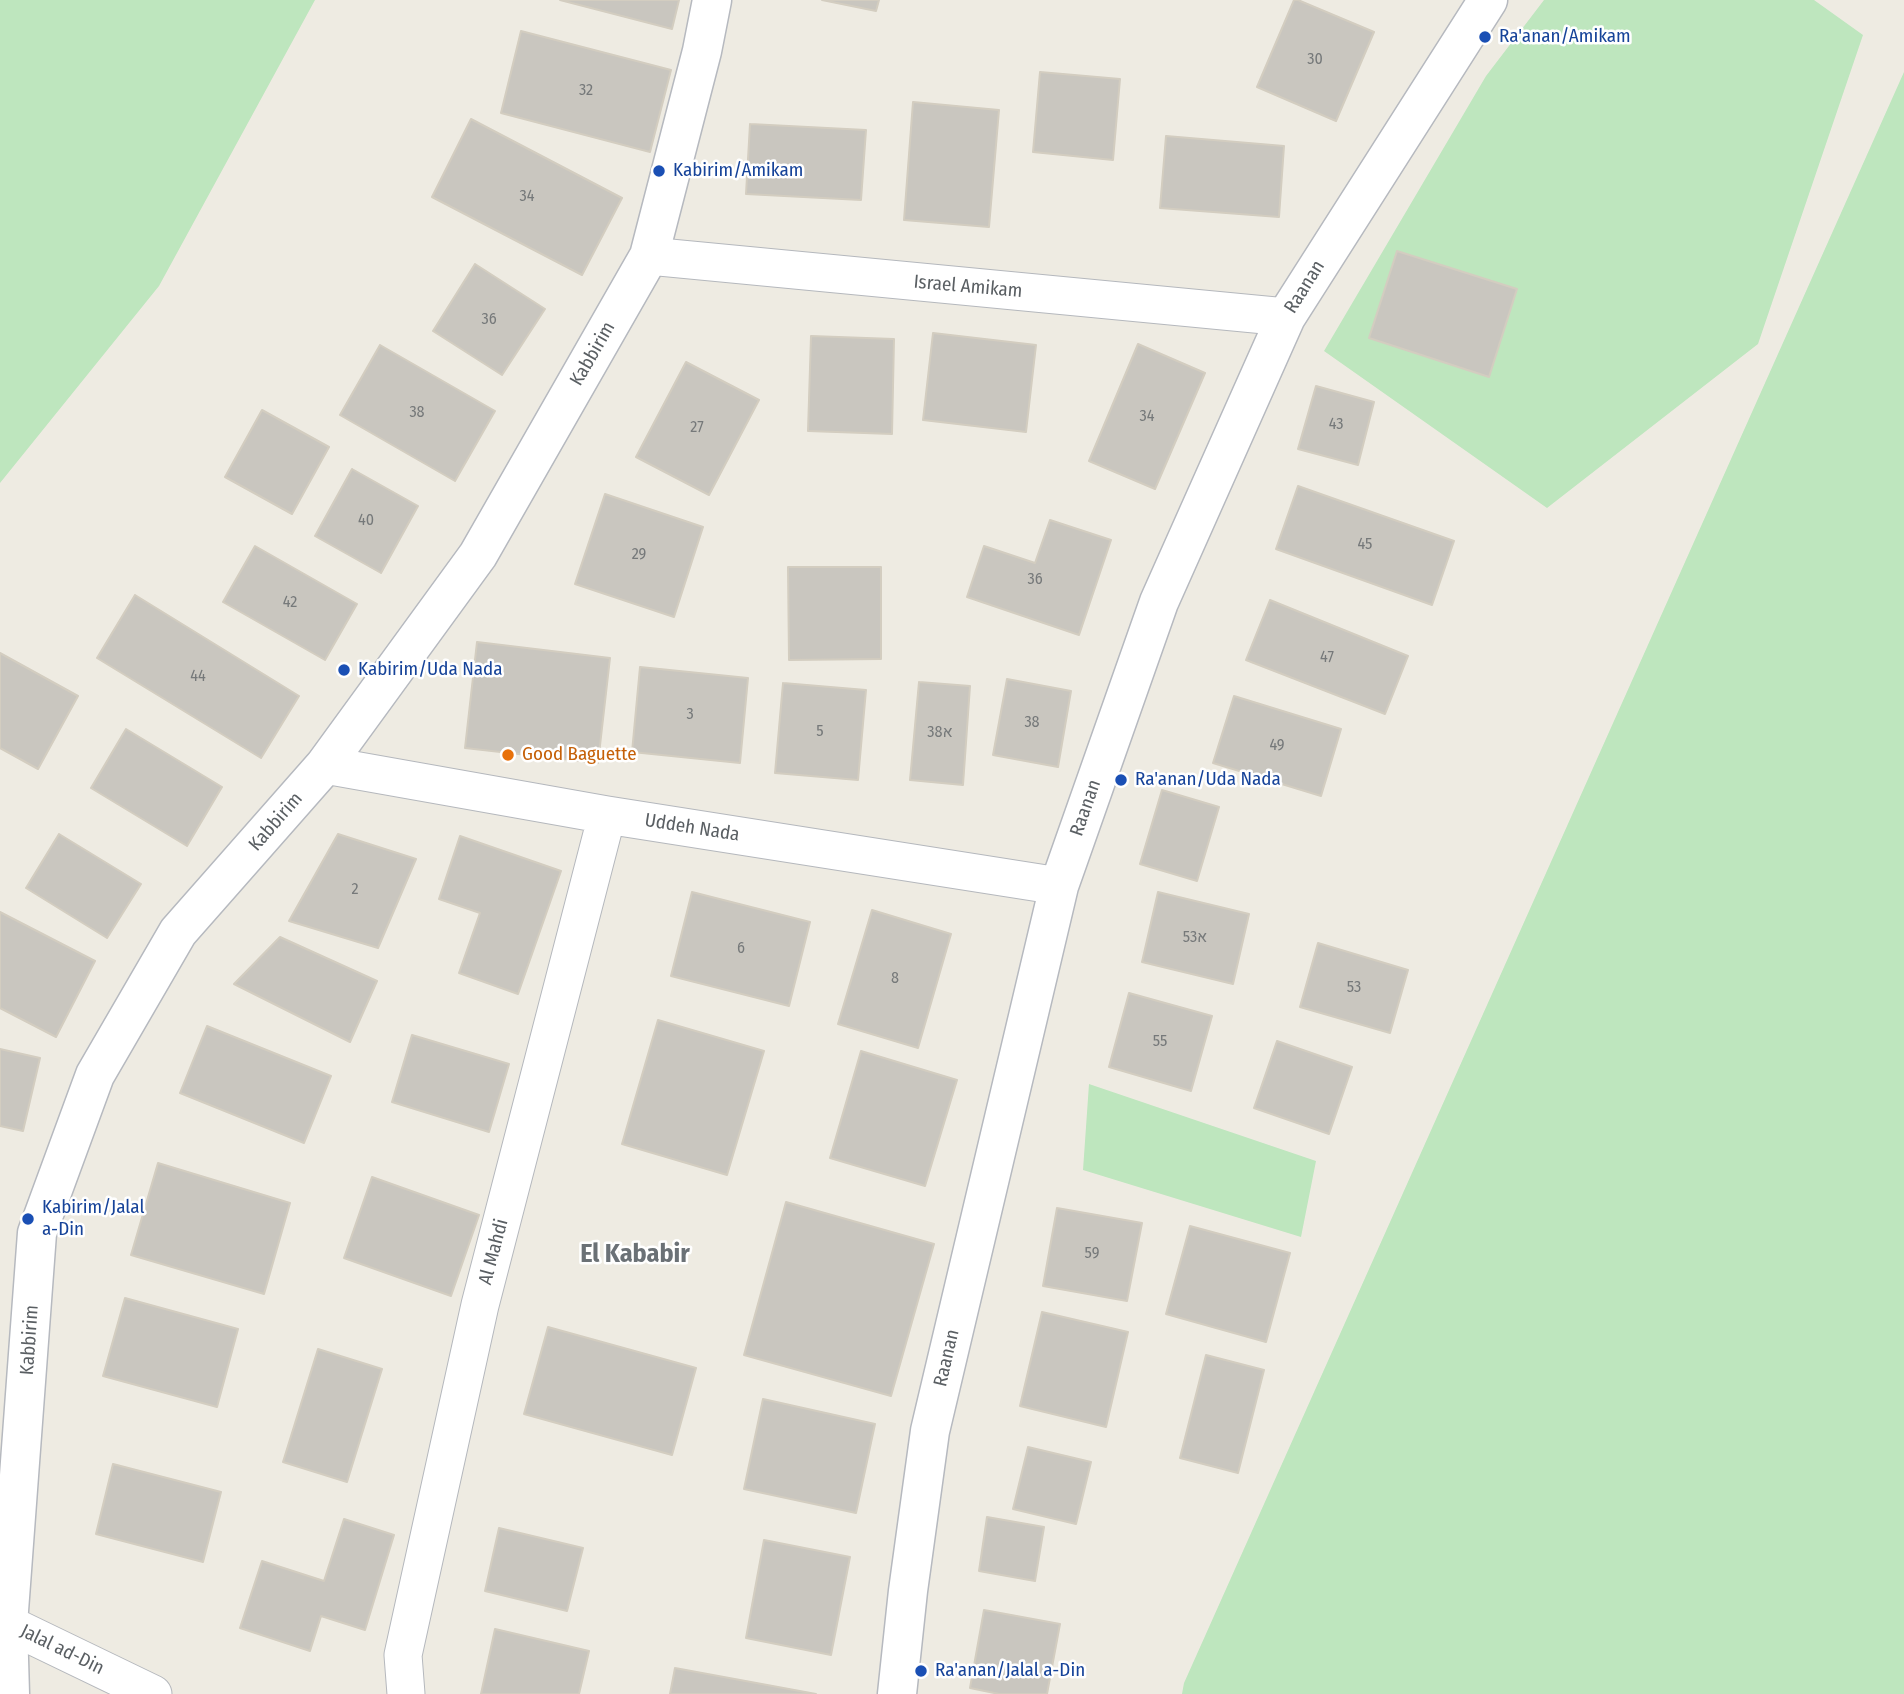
<!DOCTYPE html>
<html>
<head>
<meta charset="utf-8">
<style>
  body { margin:0 }
  canvas { display:block; background:#eeebe2 }
</style>
</head>
<body>
<canvas width="1904" height="1694"></canvas>
<script>
const g = document.querySelector('canvas').getContext('2d');
g.lineJoin = 'round';
function fillPath(path, color) { g.fillStyle = color; g.fill(path, 'evenodd'); }
const toPath = rows => new Path2D(rows.map(r => 'M' + r).join(''));
function stroke(path, color, width, dash) { g.strokeStyle = color; g.lineWidth = width; g.lineCap = dash ? 'butt' : 'round'; g.setLineDash(dash || []); g.stroke(path); }
function label(font, color, halo, rows, align = 'center') {
  g.font = font + ' "Fira Sans Condensed",Heebo,sans-serif'; g.lineWidth = 5; g.setLineDash([]); g.textBaseline = 'middle'; g.strokeStyle = halo; g.fillStyle = color; for (const [text, x, y, turn = 0] of rows) {
    g.save(); g.translate(x, y); g.rotate((+turn || 0) * Math.PI / 180); g.textAlign = isNaN(turn) ? turn : align; if (halo) g.strokeText(text, 0, 0); g.fillText(text, 0, 0); g.restore();
  }
}
fillPath(toPath([
  [0,0,315,0,159,286,0,483],
  [1544,0,1814,0,1863,35,1758,344,1547,508,1324,351,1486,76],
  [1904,72,1904,1694,1182,1694,1184,1683],
  [1089,1084,1316,1161,1301,1237,1083,1170]
]), '#bee6be');
const building = toPath([
  [560,0,679,0,672,29,560,0],
  [822,0,879,0,876,11,822,0],
  [1294,0,1298,0,1374,32,1336,121,1257,87,1294,0],
  [521,31,671,70,650,152,501,113,521,31],
  [1040,72,1120,79,1113,160,1033,152,1040,72],
  [913,102,999,110,989,227,904,220,913,102],
  [471,119,622,198,582,275,432,197,471,119],
  [750,124,866,130,861,200,746,194,750,124],
  [1166,136,1284,146,1279,217,1160,208,1166,136],
  [1397,251,1517,289,1489,377,1369,338,1397,251],
  [475,264,545,309,502,375,433,331,475,264],
  [933,333,1036,345,1026,432,923,420,933,333],
  [811,336,894,339,892,434,808,431,811,336],
  [1138,344,1205,373,1155,489,1089,461,1138,344],
  [380,345,495,411,455,481,340,415,380,345],
  [686,362,759,400,709,495,636,457,686,362],
  [1316,386,1374,402,1358,465,1298,449,1316,386],
  [262,410,329,447,292,514,225,477,262,410],
  [352,469,418,506,381,573,315,536,352,469],
  [1298,486,1454,541,1432,605,1276,549,1298,486],
  [605,494,703,527,674,617,575,584,605,494],
  [1050,520,1111,540,1079,635,967,597,984,546,1035,563,1050,520],
  [255,546,357,604,325,660,223,602,255,546],
  [788,567,881,567,881,659,789,660,788,567],
  [135,595,299,696,261,758,97,658,135,595],
  [1270,600,1408,656,1385,714,1246,660,1270,600],
  [477,642,610,658,598,763,465,748,477,642],
  [0,653,78,696,38,769,0,748,0,653],
  [640,667,748,678,740,763,632,752,640,667],
  [1007,679,1071,691,1058,767,993,755,1007,679],
  [919,682,970,686,963,785,910,780,919,682],
  [783,683,866,690,858,780,775,773,783,683],
  [1234,696,1341,729,1321,796,1213,763,1234,696],
  [126,729,222,787,187,846,91,788,126,729],
  [1162,790,1219,807,1197,881,1140,864,1162,790],
  [59,834,141,884,107,938,26,888,59,834],
  [338,834,416,859,378,948,289,921,338,834],
  [460,836,561,871,518,994,459,973,480,913,439,899,460,836],
  [692,892,810,922,789,1006,671,976,692,892],
  [1158,892,1249,914,1233,984,1142,962,1158,892],
  [872,910,951,934,918,1048,838,1024,872,910],
  [0,912,95,961,56,1037,0,1008,0,912],
  [280,937,377,981,350,1042,234,984,280,937],
  [1318,943,1408,970,1390,1033,1300,1007,1318,943],
  [1129,993,1212,1016,1191,1091,1109,1067,1129,993],
  [658,1020,764,1051,727,1175,622,1144,658,1020],
  [207,1026,331,1076,304,1143,180,1093,207,1026],
  [412,1035,509,1064,489,1132,392,1102,412,1035],
  [1277,1041,1352,1067,1329,1134,1254,1108,1277,1041],
  [0,1049,40,1058,23,1131,0,1126,0,1049],
  [861,1051,957,1080,925,1186,830,1158,861,1051],
  [158,1163,290,1203,264,1294,131,1255,158,1163],
  [372,1177,479,1215,451,1296,344,1258,372,1177],
  [786,1202,934,1244,891,1396,744,1355,786,1202],
  [1057,1208,1142,1223,1127,1301,1043,1286,1057,1208],
  [1190,1226,1290,1253,1266,1342,1166,1314,1190,1226],
  [125,1298,238,1329,217,1407,103,1376,125,1298],
  [1042,1312,1128,1332,1106,1427,1020,1406,1042,1312],
  [548,1327,696,1368,672,1455,524,1414,548,1327],
  [318,1349,382,1369,347,1482,283,1462,318,1349],
  [1206,1355,1264,1370,1238,1473,1180,1458,1206,1355],
  [763,1399,875,1424,856,1513,744,1489,763,1399],
  [1028,1447,1091,1462,1076,1524,1013,1509,1028,1447],
  [113,1464,221,1492,203,1562,96,1534,113,1464],
  [987,1517,1044,1527,1035,1581,979,1571,987,1517],
  [344,1519,394,1535,365,1630,321,1616,310,1651,240,1628,262,1561,324,1581,344,1519],
  [499,1528,583,1548,567,1611,485,1591,499,1528],
  [764,1540,850,1557,831,1655,746,1638,764,1540],
  [984,1610,1060,1624,1047,1694,999,1694,970,1688,984,1610],
  [495,1629,589,1651,579,1694,481,1694,495,1629],
  [675,1668,816,1694,670,1694,675,1668]
]);
fillPath(building, '#c9c6bf');
stroke(building, '#d3cdc0', 2);
const street = toPath([
  [649,256,1286,317],
  [325,765,607,815,1059,886],
  [8,1624,153,1694],
  [406,1694,403,1655,480,1305,607,815]
]);
const secondary = toPath([
  [10,1694,8,1624,37,1233,95,1075,178,932,325,765,478,555,649,256,702,51,712,0],
  [897,1694,908,1591,930,1431,1059,886,1159,602,1286,317,1488,0]
]);
stroke(street, '#b5b8bd', 39);
stroke(secondary, '#b6b9bf', 41);
stroke(street, '#fff', 37);
stroke(secondary, '#fff', 38);
for (const [x, y, r, color] of [
  [1485,37,7,"#1a4fb4"],
  [659,171,7,"#1a4fb4"],
  [344,670,7,"#1a4fb4"],
  [508,755,7,"#e8710a"],
  [1121,780,7,"#1a4fb4"],
  [28,1219,7,"#1a4fb4"],
  [921,1671,7,"#1a4fb4"]
]) { const dot = new Path2D(); dot.arc(x, y, r, 0, 2 * Math.PI); g.fillStyle = color; g.fill(dot); stroke(dot, '#fff', 2.5); }
label('16px', '#76797a', null, [
  ["30",1315,60],
  ["32",586,91],
  ["34",527,197],
  ["36",489,320],
  ["38",417,413],
  ["34",1147,417],
  ["43",1336,425],
  ["27",697,428],
  ["40",366,521],
  ["45",1365,545],
  ["29",639,555],
  ["36",1035,580],
  ["42",290,603],
  ["47",1327,658],
  ["44",198,677],
  ["3",690,715],
  ["38",1032,723],
  ["5",820,732],
  ["38א",940,733],
  ["49",1277,746],
  ["2",355,890],
  ["53א",1195,938],
  ["6",741,949],
  ["8",895,979],
  ["53",1354,988],
  ["55",1160,1042],
  ["59",1092,1254]
]);
label('19px', '#164399', '#fff', [
  ["Ra'anan/Amikam",1499,37],
  ["Kabirim/Amikam",673,171],
  ["Kabirim/Uda Nada",358,670],
  ["Ra'anan/Uda Nada",1135,780],
  ["Kabirim/Jalal",42,1208],
  ["a-Din",42,1230],
  ["Ra'anan/Jalal a-Din",935,1671]
], 'left');
label('19px', '#5a5f63', '#fff', [
  ["Israel Amikam",968,287,5],
  ["Raanan",1305,287,-58],
  ["Kabbirim",593,354,-60],
  ["Raanan",1086,808,-71],
  ["Kabbirim",276,822,-49],
  ["Uddeh Nada",692,828,9],
  ["Al Mahdi",494,1252,-75],
  ["Kabbirim",30,1340,-86],
  ["Raanan",947,1358,-77],
  ["Jalal ad-Din",62,1650,26]
]);
label('19px', '#c56008', '#fff', [
  ["Good Baguette",522,755]
], 'left');
label('bold 26px', '#6b7176', '#fff', [
  ["El Kababir",635,1255]
]);
</script>
</body>
</html>
